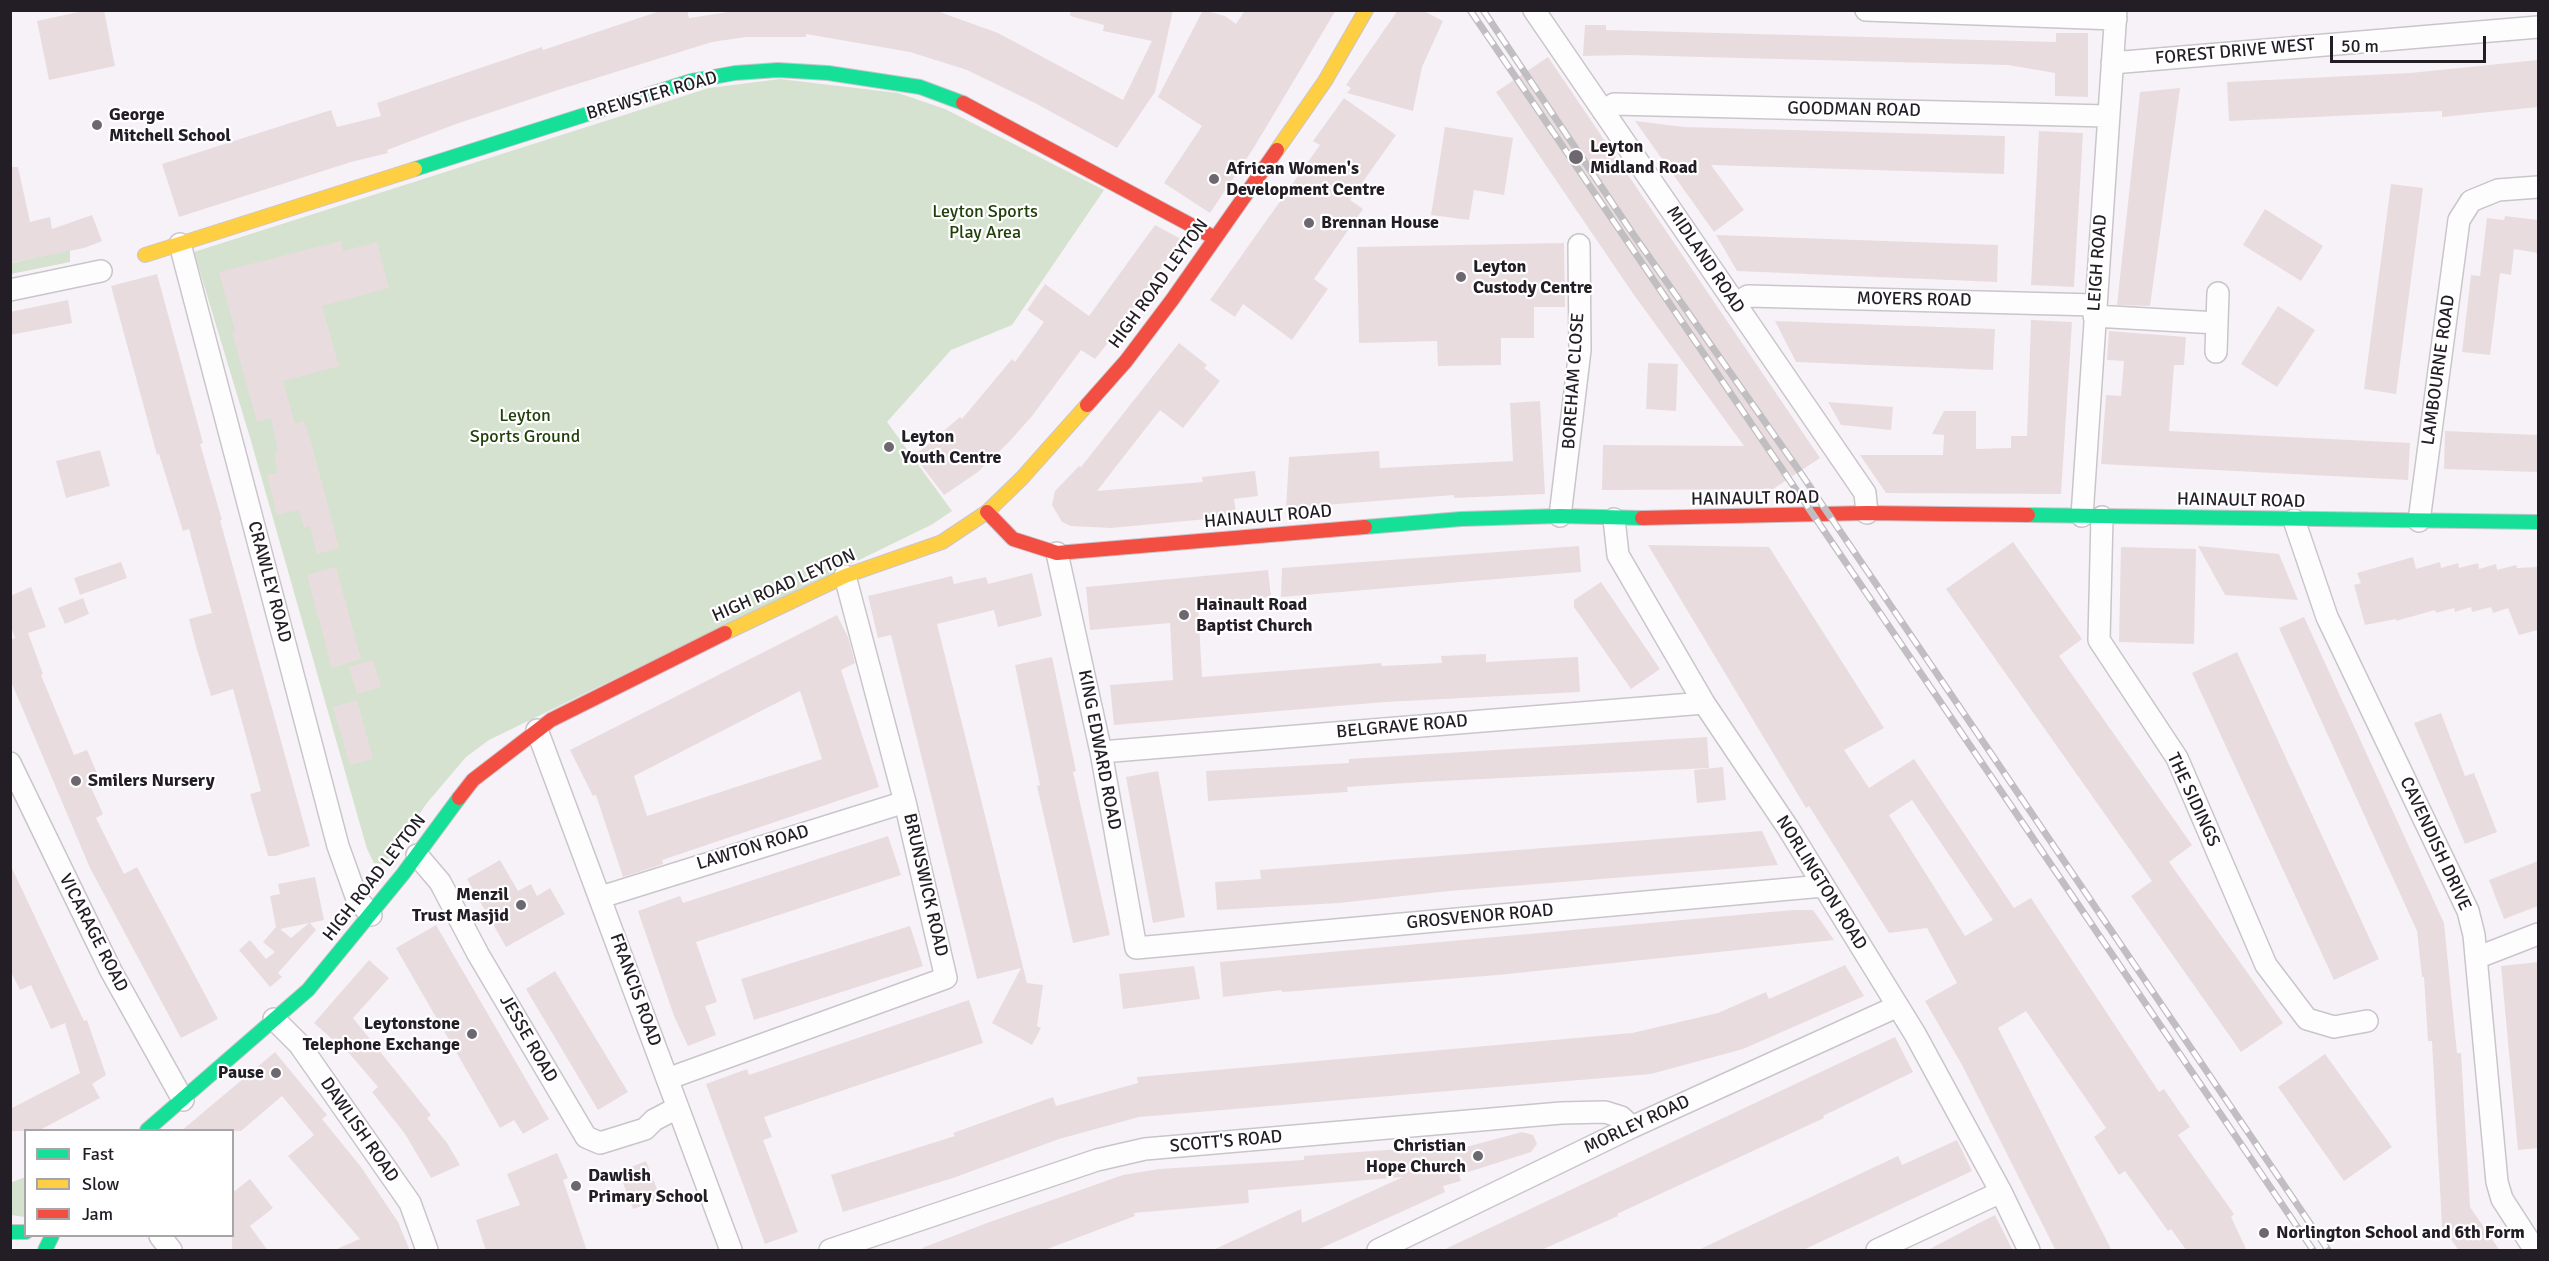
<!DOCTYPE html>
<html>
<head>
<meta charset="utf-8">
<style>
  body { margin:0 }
  #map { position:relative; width:2549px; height:1261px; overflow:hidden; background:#f7f2f8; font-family:Signika,sans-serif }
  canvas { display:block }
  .frame { position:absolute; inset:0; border:12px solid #231d25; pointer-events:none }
  .legend { position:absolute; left:24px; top:1129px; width:210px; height:108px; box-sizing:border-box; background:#fff; border:2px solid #a7a5a8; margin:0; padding:8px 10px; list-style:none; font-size:18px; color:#231d25 }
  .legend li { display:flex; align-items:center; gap:12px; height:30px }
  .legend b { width:30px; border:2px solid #a7a5a8 }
  .scale { position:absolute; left:2330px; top:36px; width:156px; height:27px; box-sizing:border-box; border:3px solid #231d25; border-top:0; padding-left:8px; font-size:18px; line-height:21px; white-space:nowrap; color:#231d25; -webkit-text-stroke:4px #fff; paint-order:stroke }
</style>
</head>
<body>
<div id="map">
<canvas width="2549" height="1261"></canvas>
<div class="frame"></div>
<ul class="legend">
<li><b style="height:8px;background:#16e098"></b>Fast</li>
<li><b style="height:8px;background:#ffcf43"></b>Slow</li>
<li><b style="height:8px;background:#f24e42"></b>Jam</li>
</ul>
<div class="scale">50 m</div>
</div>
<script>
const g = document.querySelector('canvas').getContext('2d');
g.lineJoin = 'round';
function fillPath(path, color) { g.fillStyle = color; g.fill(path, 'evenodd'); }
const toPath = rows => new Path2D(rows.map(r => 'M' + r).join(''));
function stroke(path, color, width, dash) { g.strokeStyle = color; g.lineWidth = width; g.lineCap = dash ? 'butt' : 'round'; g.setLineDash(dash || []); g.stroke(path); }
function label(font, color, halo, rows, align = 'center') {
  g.font = font + ' Signika,sans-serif'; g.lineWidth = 4.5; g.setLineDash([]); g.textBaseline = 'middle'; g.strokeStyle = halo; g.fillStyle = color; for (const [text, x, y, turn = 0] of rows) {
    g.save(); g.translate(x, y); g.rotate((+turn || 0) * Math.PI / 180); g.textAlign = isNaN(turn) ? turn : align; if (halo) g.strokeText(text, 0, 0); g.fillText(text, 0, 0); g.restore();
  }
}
fillPath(toPath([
  [780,79,898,93,945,109,1104,190,1012,325,951,350,887,422,952,511,931,525,489,740,466,757,427,803,385,864,374,863,367,849,251,441,194,252,709,88],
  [70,250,70,262,11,274,11,263],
  [25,1177,25,1217,11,1215,10,1183]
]), '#d5e2cf');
fillPath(toPath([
  [88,10,104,10,115,66,49,80,37,21],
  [663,10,687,10,689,18,742,10,934,10,998,33,1123,100,1152,41,1103,31,1104,25,1070,16,1071,10,1173,10,1155,92,1117,148,1035,103,967,70,910,52,806,34,806,37,746,37,712,42,561,89,456,124,387,150,388,153,351,162,179,217,162,164,331,110,337,127,381,116,377,103,542,47,543,50],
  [1203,10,1225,16,1236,24,1245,10,1336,10,1253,149,1210,213,1164,183,1202,126,1158,97],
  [1398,10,1422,10,1443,21,1422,67,1413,111,1347,93,1351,88,1346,85],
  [1585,25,1606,25,1606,30,2056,42,2056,33,2088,33,2088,97,2055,96,2055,73,2008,65,1627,55,1583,56],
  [1548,57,1820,458,1773,489,1602,490,1603,445,1744,446,1634,295,1496,92],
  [2538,60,2538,107,2442,117,2442,111,2229,121,2227,82,2410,73],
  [2180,88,2150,306,2117,305,2140,92],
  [1344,98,1396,135,1350,200,1363,209,1314,279,1328,289,1292,340,1243,304,1235,317,1210,300,1320,145,1313,141],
  [1635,121,1684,127,2005,136,2004,174,1711,165,1744,210,1714,232],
  [1445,127,1513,138,1504,195,1474,190,1469,220,1431,215],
  [2039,131,2083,133,2074,287,2031,285],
  [10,167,18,167,30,222,50,217,52,229,92,215,102,241,84,248,10,263],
  [2391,184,2423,188,2396,394,2364,389],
  [2265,209,2323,246,2301,281,2243,245],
  [2505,216,2538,220,2538,253,2514,249,2511,275,2500,273,2490,355,2462,352,2471,275,2480,276,2487,218,2504,220],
  [1155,225,1181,239,1115,334,1095,359,1081,350,1032,416,1009,442,978,472,944,495,914,456,960,417,962,419,1012,359,1015,362,1044,322,1027,310,1045,284,1089,316],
  [1716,235,1998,245,1997,282,1737,271],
  [341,241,343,251,377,242,389,288,322,306,339,366,283,381,295,424,304,421,311,442,339,548,317,554,310,526,304,528,299,510,277,515,267,475,278,473,274,453,278,452,271,418,257,422,232,332,235,331,219,272],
  [1564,243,1565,307,1534,307,1534,338,1501,338,1501,365,1438,366,1437,341,1359,343,1357,247],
  [157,274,203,443,200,444,222,520,220,520,310,846,275,856,268,856,250,794,261,791,233,689,211,696,196,646,189,619,212,613,189,529,183,531,159,454,157,455,111,286],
  [68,300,72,323,10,335,10,312],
  [2278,306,2315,330,2277,387,2241,364],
  [2031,320,2072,322,2061,494,1886,493,1860,455,1943,455,1944,435,1932,434,1944,411,1976,411,1976,449,2011,448,2011,436,2027,436],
  [1775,321,1995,329,1993,370,1796,362],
  [2109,331,2186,337,2184,365,2174,365,2169,431,2410,443,2408,480,2101,464,2106,395,2121,396,2124,361,2107,360],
  [1179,343,1207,365,1204,368,1220,381,1183,428,1160,410,1097,491,1203,482,1202,477,1255,471,1258,496,1234,499,1237,520,1207,523,1207,519,1111,528,1071,526,1062,522,1052,505,1055,491,1079,466,1081,467],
  [1648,363,1678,364,1676,411,1646,409],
  [1540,401,1545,494,1454,498,1454,495,1286,508,1289,457,1379,451,1380,468,1513,461,1510,403],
  [1828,402,1893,407,1891,430,1841,425],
  [2445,431,2538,435,2538,472,2444,469],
  [100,450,110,486,66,498,56,461],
  [2013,542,2082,639,2059,656,2192,845,2169,862,2283,1023,2241,1052,2131,896,2152,881,1946,589],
  [1648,545,1769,547,1884,728,1844,750,1869,788,1914,759,2014,908,2031,898,2159,1092,2164,1089,2190,1127,2178,1135,2234,1214,2231,1217,2247,1251,2187,1251,2171,1229,2168,1231,2125,1171,2119,1175,2094,1137,2106,1128,2026,1011,1998,1028,2112,1251,2056,1251,1962,1065,1925,1001,1957,983,1927,928,1889,933,1809,806,1806,808],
  [1912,800,1993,920,1965,936,1889,815],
  [1579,546,1581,572,1281,597,1282,568],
  [2198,546,2279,554,2298,600,2225,595],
  [2121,547,2196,549,2194,644,2119,642],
  [2413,557,2416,569,2440,562,2441,568,2458,563,2459,568,2478,563,2479,569,2496,564,2497,570,2516,565,2517,568,2538,567,2538,630,2519,635,2508,608,2493,613,2491,607,2472,612,2471,607,2455,612,2454,608,2436,613,2435,610,2396,621,2396,619,2365,625,2354,585,2361,583,2357,573],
  [121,562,127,578,80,595,74,578],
  [336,567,361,659,332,668,307,575],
  [1268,570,1271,597,1198,604,1202,677,1381,663,1382,666,1442,663,1441,656,1486,654,1486,662,1578,657,1580,692,1385,702,1114,725,1110,685,1173,680,1170,623,1090,630,1086,587],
  [1032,573,1042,616,998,627,994,610,937,624,1027,983,1043,985,1037,1026,1041,1028,1032,1045,992,1023,1021,968,977,979,891,635,878,638,868,596,952,576,954,584,986,577,988,584],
  [1601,582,1660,669,1631,689,1574,607,1574,600],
  [31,587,46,627,28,633,43,674,41,675,74,755,87,750,100,780,90,785,103,814,96,818,124,874,137,867,218,1019,181,1038,90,868,10,679,10,640,15,638,10,624,10,596],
  [83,598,89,614,65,624,58,608],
  [837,615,848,637,855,663,841,670,879,787,662,860,663,864,623,877,596,795,593,796,570,750],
  [800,691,822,759,647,816,634,776],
  [2304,617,2444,923,2457,1053,2461,1053,2470,1207,2500,1251,2459,1251,2442,1226,2432,1041,2428,1041,2424,977,2422,977,2417,931,2279,628],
  [2237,652,2379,959,2334,980,2192,673],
  [1052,657,1076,771,1073,772,1110,935,1073,943,1037,786,1040,785,1015,665],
  [373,660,381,687,357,694,349,667],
  [357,700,373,759,350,765,333,707],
  [2441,713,2465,776,2474,773,2497,832,2465,844,2414,723],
  [1707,737,1709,768,1421,782,1347,787,1348,792,1208,801,1206,771,1349,763,1349,759],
  [1723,767,1726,800,1697,803,1694,770],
  [1158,771,1185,917,1153,923,1126,777],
  [1762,831,1778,865,1449,891,1339,903,1217,910,1215,882,1261,879,1260,870],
  [888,836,901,875,696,942,717,1002,705,1006,716,1035,688,1046,674,1016,638,911,680,896,683,903],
  [500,860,518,891,531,884,537,896,550,888,565,914,506,947,467,879],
  [2538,861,2538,906,2504,919,2489,880],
  [10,864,84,1021,87,1020,106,1075,92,1084,100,1098,38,1131,10,1131,10,1109,80,1073,65,1023,51,1029,31,985,20,990,10,970],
  [315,877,324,920,310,923,316,930,278,973,282,977,270,987,239,950,250,940,266,959,275,952,263,942,276,927,270,896,280,894,278,884],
  [309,923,291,938,280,929],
  [1793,910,1813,910,1834,940,1498,975,1296,991,1282,992,1282,990,1223,997,1220,962],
  [436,925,549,1119,523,1134,514,1120,500,1128,396,948],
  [910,926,923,966,754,1020,741,979],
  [369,960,389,978,353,1018,431,1115,427,1118,447,1143,460,1165,431,1178,405,1134,372,1092,378,1087,336,1038,333,1040,314,1023],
  [2538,962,2538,1148,2518,1150,2501,966],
  [1845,965,1864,996,1743,1049,1651,1074,1139,1117,1059,1139,953,1178,843,1212,831,1175,955,1136,953,1133,1053,1097,1056,1106,1138,1083,1137,1077,1632,1033,1718,1013,1766,992,1769,999],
  [1194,966,1200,999,1123,1009,1119,974],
  [555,971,628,1092,598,1110,526,989],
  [969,1000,983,1043,764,1117,772,1137,763,1140,798,1232,765,1244,706,1084,747,1069,749,1075],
  [1895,1037,1913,1072,1823,1116,1824,1118,1617,1214,1618,1216,1539,1251,1441,1251],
  [275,1052,327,1115,322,1119,361,1167,398,1222,410,1251,332,1251,360,1239,288,1156,314,1135,282,1096,241,1131,181,1131],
  [2325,1054,2392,1147,2344,1181,2278,1087],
  [1522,1132,1533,1135,1537,1144,1531,1152,1459,1175,1461,1181,1443,1186,1445,1192,1315,1251,1211,1251,1301,1209,1302,1223,1403,1177,1248,1190,1249,1203,1134,1213,1135,1216,1042,1251,922,1251,922,1248,987,1223,1123,1175,1159,1169,1304,1160,1304,1156,1400,1149,1400,1154,1450,1139,1455,1150],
  [1957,1140,1972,1171,1801,1251,1696,1251,1898,1156,1902,1165],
  [557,1153,568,1178,563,1180,587,1251,486,1251,476,1220,520,1205,507,1174],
  [646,1161,661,1199,633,1209,619,1172],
  [250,1179,273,1208,250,1226,268,1251,232,1251,232,1193],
  [1995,1215,2013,1251,1926,1251,1979,1223]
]), '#e9dcde');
const street = toPath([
  [1534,10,1865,493,1867,513],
  [1866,10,2116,19],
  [2112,63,2538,27],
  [1603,111,1614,104,2107,116],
  [180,244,338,846,357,899,371,915],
  [10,290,101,271],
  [1735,304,1748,296,2095,305],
  [2094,316,2217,323],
  [2216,352,2218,293],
  [1560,516,1580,350,1579,245],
  [2082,516,2116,10],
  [2102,517,2099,640,2177,758,2266,965,2307,1019,2334,1027,2367,1021],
  [1614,519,1618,555,1704,703,1788,828,1915,1034,2001,1192,2029,1250],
  [2294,520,2327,617,2468,911,2474,935,2497,1182,2502,1199,2535,1250],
  [2419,521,2459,220,2471,201,2498,190,2538,187],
  [1057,553,1101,752,1136,948,1823,886],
  [537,730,731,1250],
  [1101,752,1704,703],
  [10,763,111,971,183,1100],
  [417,855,440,882,478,954,586,1137,600,1143,645,1129,654,1120,677,1108],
  [601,897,905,802],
  [2476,958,2538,934],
  [274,1019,299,1044,410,1203,427,1250],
  [667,1079,946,978,905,802,845,576],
  [160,1236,171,1250],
  [830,1250,1097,1160,1145,1149,1561,1113,1605,1112,1621,1117,1632,1127],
  [1378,1250,1632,1127,1898,1006],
  [1877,1250,2001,1192]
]);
const fast = toPath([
  [415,169,691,81,735,73,778,70,828,73,920,87,963,103],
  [2028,515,2538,522],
  [1365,527,1461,519,1560,516,1642,518],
  [147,1130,308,990,403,874,459,798],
  [10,1232,26,1232],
  [45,1250,52,1236]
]);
const slow = toPath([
  [1277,150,1325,81,1366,10],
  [145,255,415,169],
  [725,633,845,576,942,542,987,512,1022,478,1087,405]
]);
const jam = toPath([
  [963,103,1215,238],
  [1087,405,1126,361,1172,300,1277,150],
  [987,512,1013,539,1057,553,1365,527],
  [1642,518,1867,513,2028,515],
  [459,798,473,780,551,720,725,633]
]);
stroke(street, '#cac5cb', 24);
stroke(fast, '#cac5cb', 16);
stroke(slow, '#cac5cb', 16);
stroke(jam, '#cac5cb', 16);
stroke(street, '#fefdfe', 21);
stroke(fast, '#16e098', 14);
stroke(slow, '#ffcf43', 14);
stroke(jam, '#f24e42', 14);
const rail = toPath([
  [1470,10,2313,1250],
  [1483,10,1633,234,1800,472,2328,1250]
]);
stroke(rail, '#c0bec1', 7);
stroke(rail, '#fff', 4.5, [14]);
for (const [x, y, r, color] of [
  [97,125,6,"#6d686f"],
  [1576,157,8,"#6d686f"],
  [1214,179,6,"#6d686f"],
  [1309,223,6,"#6d686f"],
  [1461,277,6,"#6d686f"],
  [889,447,6,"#6d686f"],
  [1184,615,6,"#6d686f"],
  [76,781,6,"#6d686f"],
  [521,905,6,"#6d686f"],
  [472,1034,6,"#6d686f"],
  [276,1073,6,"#6d686f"],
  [1478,1156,6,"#6d686f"],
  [576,1186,6,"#6d686f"],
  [2264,1233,6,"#6d686f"]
]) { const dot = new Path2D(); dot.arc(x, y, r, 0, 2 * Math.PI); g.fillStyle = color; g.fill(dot); stroke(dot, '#fff', 2); }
label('18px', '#231d25', '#fff', [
  ["FOREST DRIVE WEST",2235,52,-5],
  ["BREWSTER ROAD",652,96,-16],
  ["GOODMAN ROAD",1854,110,1],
  ["MIDLAND ROAD",1705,260,56],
  ["LEIGH ROAD",2098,263,-86],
  ["HIGH ROAD LEYTON",1159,284,-54],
  ["MOYERS ROAD",1914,300,1],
  ["LAMBOURNE ROAD",2439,370,-82],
  ["BOREHAM CLOSE",1574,381,-86],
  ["HAINAULT ROAD",1755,499,-1],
  ["HAINAULT ROAD",2241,501,1],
  ["HAINAULT ROAD",1268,517,-5],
  ["CRAWLEY ROAD",269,582,75],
  ["HIGH ROAD LEYTON",784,586,-24],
  ["BELGRAVE ROAD",1402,727,-5],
  ["KING EDWARD ROAD",1099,750,79],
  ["THE SIDINGS",2193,800,65],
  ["CAVENDISH DRIVE",2435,844,65],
  ["LAWTON ROAD",753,848,-17],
  ["HIGH ROAD LEYTON",375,878,-52],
  ["NORLINGTON ROAD",1821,883,58],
  ["BRUNSWICK ROAD",925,885,77],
  ["GROSVENOR ROAD",1480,917,-5],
  ["VICARAGE ROAD",93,933,63],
  ["FRANCIS ROAD",635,990,70],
  ["JESSE ROAD",528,1039,60],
  ["MORLEY ROAD",1637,1125,-25],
  ["DAWLISH ROAD",359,1130,55],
  ["SCOTT'S ROAD",1226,1142,-5]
]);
label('bold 18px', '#231d25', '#fff', [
  ["George",109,115],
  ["Mitchell School",109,136],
  ["Leyton",1590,147],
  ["Midland Road",1590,168],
  ["African Women's",1226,169],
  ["Development Centre",1226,190],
  ["Brennan House",1321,223],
  ["Leyton",1473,267],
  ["Custody Centre",1473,288],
  ["Leyton",901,437],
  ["Youth Centre",901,458],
  ["Hainault Road",1196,605],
  ["Baptist Church",1196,626],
  ["Smilers Nursery",88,781],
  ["Menzil",509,895,"right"],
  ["Trust Masjid",509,916,"right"],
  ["Leytonstone",460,1024,"right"],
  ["Telephone Exchange",460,1045,"right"],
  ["Pause",264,1073,"right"],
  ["Christian",1466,1146,"right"],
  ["Hope Church",1466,1167,"right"],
  ["Dawlish",588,1176],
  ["Primary School",588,1197],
  ["Norlington School and 6th Form",2276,1233]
], 'left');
label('18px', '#1f4008', '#fff', [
  ["Leyton Sports",985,212],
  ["Play Area",985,233],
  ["Leyton",525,416],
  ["Sports Ground",525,437]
]);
</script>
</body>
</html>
